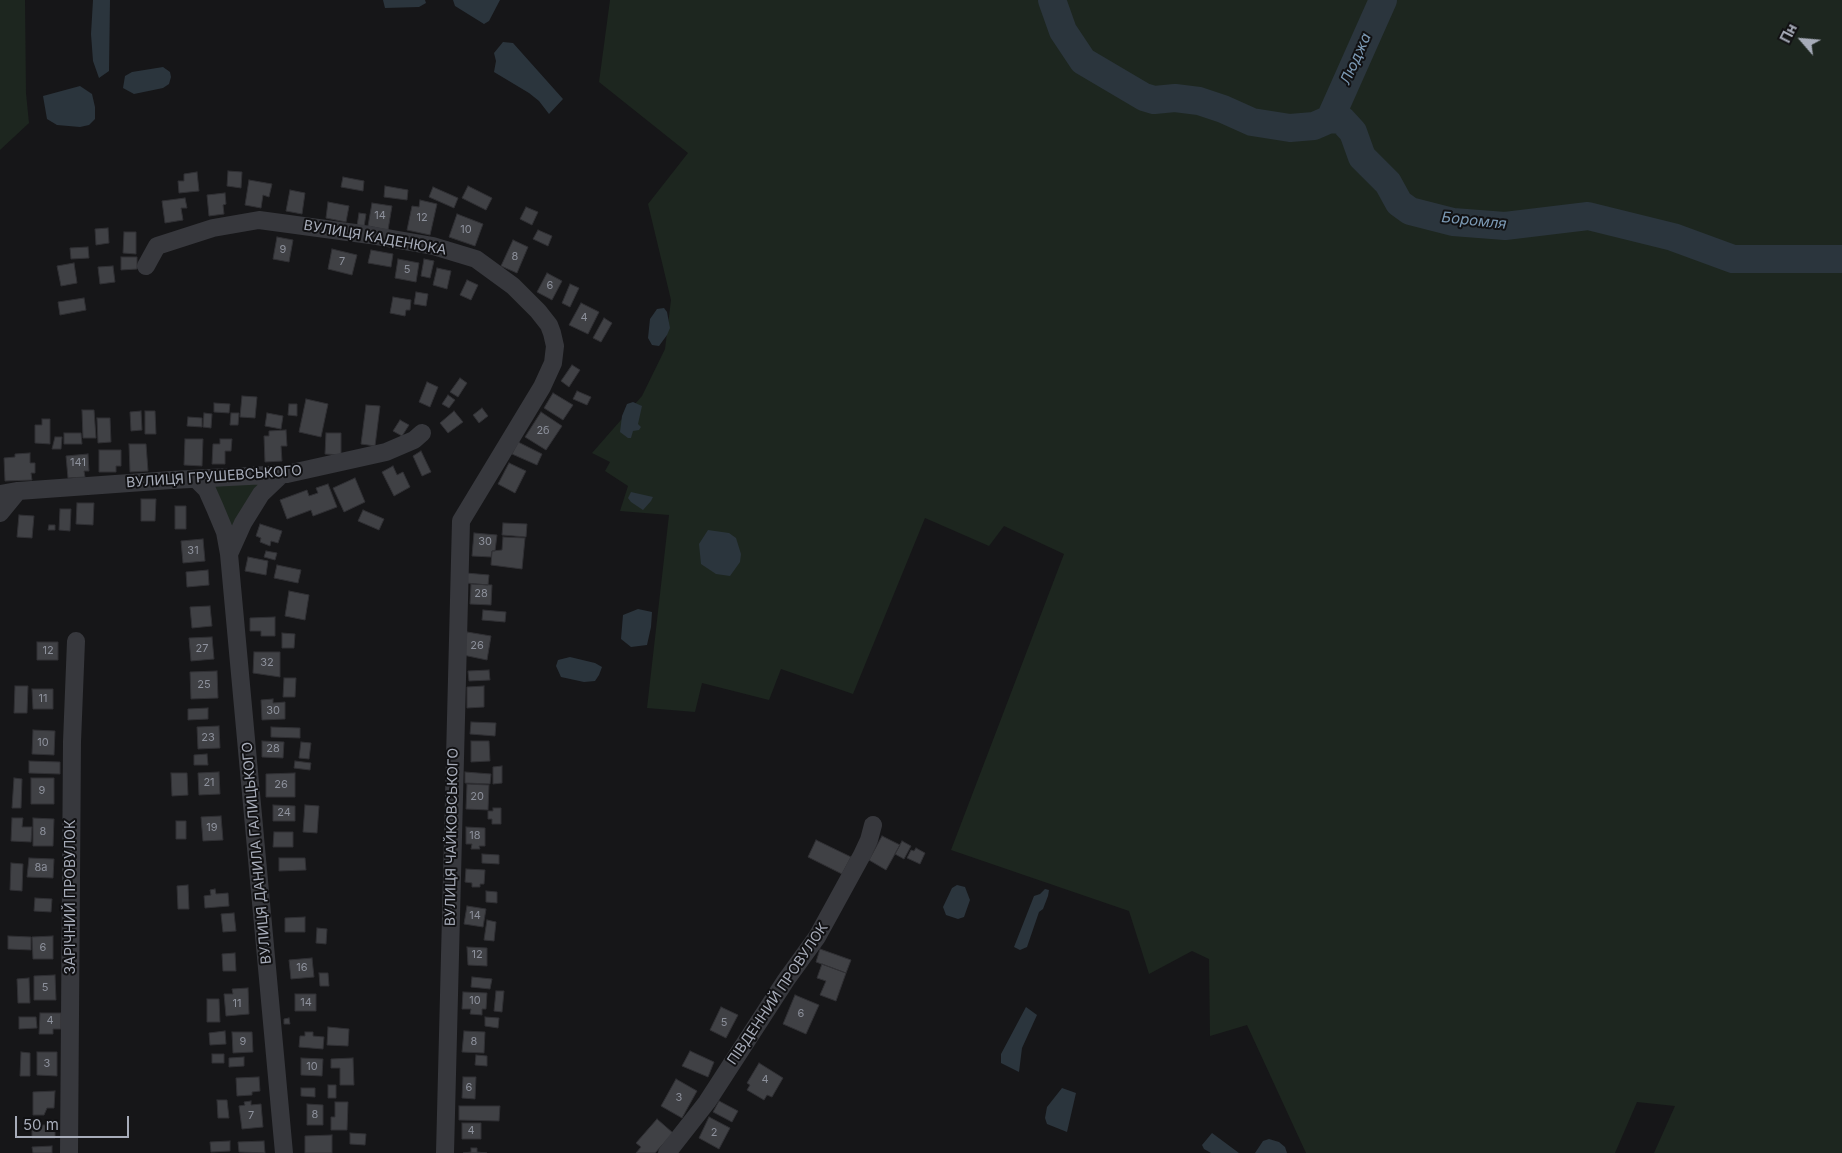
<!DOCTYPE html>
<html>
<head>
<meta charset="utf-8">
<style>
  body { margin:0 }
  #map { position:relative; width:1842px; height:1153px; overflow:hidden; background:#161618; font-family:Inter,sans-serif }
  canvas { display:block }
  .north { position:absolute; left:1777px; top:15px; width:50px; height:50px; -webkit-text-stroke:4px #111113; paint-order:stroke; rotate:297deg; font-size:14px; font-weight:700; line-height:20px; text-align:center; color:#a7acb9 }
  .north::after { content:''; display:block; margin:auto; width:18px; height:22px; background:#a7acb9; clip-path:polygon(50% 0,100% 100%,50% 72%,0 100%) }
  .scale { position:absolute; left:15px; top:1116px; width:114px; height:22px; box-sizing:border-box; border:2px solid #a7acb9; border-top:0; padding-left:6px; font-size:15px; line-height:18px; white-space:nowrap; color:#a7acb9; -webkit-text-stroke:4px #111113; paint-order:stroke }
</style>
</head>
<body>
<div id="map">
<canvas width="1842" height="1153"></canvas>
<div class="north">Пн</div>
<div class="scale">50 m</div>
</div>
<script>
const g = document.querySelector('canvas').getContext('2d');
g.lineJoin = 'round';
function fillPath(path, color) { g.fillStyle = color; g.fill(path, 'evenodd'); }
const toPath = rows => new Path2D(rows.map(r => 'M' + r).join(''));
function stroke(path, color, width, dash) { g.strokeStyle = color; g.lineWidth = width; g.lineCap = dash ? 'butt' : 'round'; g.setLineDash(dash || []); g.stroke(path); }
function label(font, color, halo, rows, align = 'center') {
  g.font = font + ' Inter,sans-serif'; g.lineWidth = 4; g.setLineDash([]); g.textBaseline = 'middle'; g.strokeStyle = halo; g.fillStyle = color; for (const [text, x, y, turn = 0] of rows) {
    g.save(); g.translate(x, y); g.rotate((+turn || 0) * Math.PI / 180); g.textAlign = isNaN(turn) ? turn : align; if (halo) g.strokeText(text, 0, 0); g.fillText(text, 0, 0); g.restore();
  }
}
fillPath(toPath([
  [0,0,25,0,26,93,29,123,0,150],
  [610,0,1842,0,1842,1153,1654,1153,1675,1106,1637,1102,1615,1153,1306,1153,1247,1025,1210,1036,1209,959,1192,951,1149,974,1129,911,951,850,1064,554,1004,526,989,546,925,518,853,694,781,669,769,700,702,683,695,712,647,708,669,515,620,511,628,486,605,471,610,462,592,453,642,396,665,349,671,300,648,204,688,153,599,82],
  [281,475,229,554,197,480]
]), '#1d261f');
fillPath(toPath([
  [93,0,110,0,109,71,99,78,93,61,91,34],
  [383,0,425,0,426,3,419,7,385,8],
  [453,0,500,0,489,21,484,24,455,6],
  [503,42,513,43,563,99,549,114,539,101,529,93,494,72,496,61,494,53],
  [163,67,170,72,171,77,169,84,163,88,134,94,123,88,125,76,132,72],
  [80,86,92,94,95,107,95,119,89,125,80,127,57,125,47,119,43,96],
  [664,308,667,312,670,328,667,335,659,346,652,345,648,338,650,319,657,309],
  [633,402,642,406,638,424,641,427,639,430,633,431,631,438,628,438,620,432,622,416,627,404],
  [631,492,653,497,651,501,643,510,631,502,628,498],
  [708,530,729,533,736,538,741,554,740,562,730,576,716,574,701,564,699,544],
  [638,609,652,612,651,627,647,645,631,647,621,639,623,615],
  [570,657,595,663,602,667,599,675,595,681,584,682,561,677,556,666,558,660],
  [957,885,965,887,970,900,964,917,958,919,946,915,943,907,952,888],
  [1045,889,1049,890,1048,896,1043,909,1039,912,1027,947,1020,950,1014,947,1034,896,1040,894],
  [1026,1007,1037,1015,1022,1048,1019,1072,1001,1063,1001,1054],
  [1062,1088,1076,1093,1067,1132,1047,1124,1045,1118,1047,1107],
  [1212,1133,1239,1153,1211,1153,1204,1149,1202,1145],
  [1269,1139,1279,1142,1285,1147,1287,1153,1255,1153,1263,1141]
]), '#2b353d');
stroke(toPath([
  [1052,0,1063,31,1083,61,1144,97,1154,100,1175,98,1199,101,1223,109,1252,122,1290,128,1314,126,1330,119,1342,120,1353,132,1362,157,1388,183,1399,203,1410,211,1453,222,1505,226,1588,216,1673,237,1733,259,1842,259],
  [1330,119,1383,0]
]), '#2b353d', 28);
const building = toPath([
  [228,171,242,172,241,188,227,186,228,171],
  [197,172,199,191,179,193,178,181,184,181,184,174,197,172],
  [343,177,364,181,363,191,341,187,343,177],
  [249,180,272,184,269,197,263,195,261,208,245,205,249,180],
  [385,186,408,190,407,200,384,197,385,186],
  [468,186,492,198,486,210,462,198,468,186],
  [433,187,458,198,454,208,429,197,433,187],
  [290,190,305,193,302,214,286,211,290,190],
  [225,193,226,204,223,205,224,214,209,216,207,195,225,193],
  [185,198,187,208,181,208,183,220,165,223,162,201,185,198],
  [420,200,437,204,430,235,407,230,412,206,419,207,420,200],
  [328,202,349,206,346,222,326,218,328,202],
  [372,203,392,206,388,230,368,226,372,203],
  [526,207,538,212,532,225,520,219,526,207],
  [359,213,366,214,364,227,357,226,359,213],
  [457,214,483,224,475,246,449,237,457,214],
  [108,228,109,243,96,245,95,229,108,228],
  [538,230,552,236,548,246,533,239,538,230],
  [124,232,136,232,136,254,123,253,124,232],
  [277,237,293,240,289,262,273,259,277,237],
  [513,240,528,247,517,273,501,266,513,240],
  [88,247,89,258,71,259,70,248,88,247],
  [332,249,357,255,352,275,328,269,332,249],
  [371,250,393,254,391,267,368,263,371,250],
  [121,257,137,257,137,269,121,270,121,257],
  [398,259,419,263,416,282,395,278,398,259],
  [424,259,434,261,430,278,421,276,424,259],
  [74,263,77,283,61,286,57,266,74,263],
  [113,266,115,282,100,284,98,267,113,266],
  [437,268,451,271,447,289,433,285,437,268],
  [547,273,562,281,552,300,537,292,547,273],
  [467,280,478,285,471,300,460,295,467,280],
  [570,284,579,288,570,307,562,303,570,284],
  [416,292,428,294,426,306,414,304,416,292],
  [393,297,411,300,410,310,406,310,405,316,390,313,393,297],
  [84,298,86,310,60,315,58,302,84,298],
  [581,303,599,312,588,334,569,325,581,303],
  [604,318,612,323,601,342,593,338,604,318],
  [572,365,580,370,569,387,561,381,572,365],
  [460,378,467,383,458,397,450,392,460,378],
  [427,382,438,387,430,407,419,402,427,382],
  [577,391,591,397,587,405,573,399,577,391],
  [553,393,573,405,563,420,544,408,553,393],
  [448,395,455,400,449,408,442,404,448,395],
  [242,396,257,397,255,418,240,417,242,396],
  [306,399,328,404,321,437,299,432,306,399],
  [214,403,230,404,229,413,214,412,214,403],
  [289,404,297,404,297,416,288,415,289,404],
  [366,405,380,406,375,446,361,444,366,405],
  [482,408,488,416,479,423,473,415,482,408],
  [82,410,94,410,96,438,83,438,82,410],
  [141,411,142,430,131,431,130,412,141,411],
  [145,411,155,411,156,434,145,434,145,411],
  [454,411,463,422,448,433,440,423,454,411],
  [541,412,562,426,546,450,525,437,541,412],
  [204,413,212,414,211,428,203,427,204,413],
  [231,413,239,413,238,425,230,425,231,413],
  [267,413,283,416,281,429,265,426,267,413],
  [188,417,202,418,202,427,187,426,188,417],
  [97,418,110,418,111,442,98,443,97,418],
  [42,419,50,419,50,444,35,443,35,425,42,425,42,419],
  [400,420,409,425,402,436,393,431,400,420],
  [286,430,287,446,281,446,282,461,265,462,264,436,269,436,269,431,286,430],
  [64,433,81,433,82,444,64,444,64,433],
  [326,433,341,433,341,455,325,454,326,433],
  [55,437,62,437,61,449,52,449,55,437],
  [185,439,203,439,202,466,184,465,185,439],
  [220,439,232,439,231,451,225,451,225,464,212,464,213,444,220,444,220,439],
  [518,442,542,454,537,465,512,454,518,442],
  [129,444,146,444,148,471,130,472,129,444],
  [99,450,121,450,121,466,116,466,116,472,99,472,99,450],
  [421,451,431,472,422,476,413,456,421,451],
  [30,453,30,463,35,463,35,473,31,473,32,480,5,481,4,458,15,457,15,454,30,453],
  [88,454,89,471,84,471,85,477,68,478,66,456,88,454],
  [509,463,526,471,515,493,498,484,509,463],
  [393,466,397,475,403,472,410,487,394,496,382,472,393,466],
  [355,478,365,502,344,512,333,488,355,478],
  [328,484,337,507,313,516,311,510,287,519,280,500,307,490,309,496,318,493,316,488,328,484],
  [141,499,156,499,155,521,141,521,141,499],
  [77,503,94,503,93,525,76,524,77,503],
  [175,506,186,506,186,529,175,529,175,506],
  [60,509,71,509,70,531,59,530,60,509],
  [363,510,384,519,379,530,358,521,363,510],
  [19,515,34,516,32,538,17,537,19,515],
  [503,523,527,524,526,537,502,535,503,523],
  [260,524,282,531,278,543,271,541,270,546,260,542,261,538,256,536,260,524],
  [49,525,55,525,55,530,48,530,49,525],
  [474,533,497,535,495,551,492,551,491,557,472,556,474,533],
  [503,537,525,538,522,569,491,565,492,551,502,550,503,537],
  [203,539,205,561,183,563,181,541,203,539],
  [266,551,277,553,275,560,264,557,266,551],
  [248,557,268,561,266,575,245,571,248,557],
  [277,565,301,570,298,583,274,578,277,565],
  [208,570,209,585,187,587,186,572,208,570],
  [466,573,489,575,488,585,466,583,466,573],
  [471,584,492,585,491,605,470,604,471,584],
  [289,591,309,595,305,620,285,616,289,591],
  [210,606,212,626,192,628,190,607,210,606],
  [483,610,506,612,505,622,482,620,483,610],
  [275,617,275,636,261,636,261,631,250,631,250,618,275,617],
  [467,632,491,636,487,660,463,655,467,632],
  [282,633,295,634,294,648,282,648,282,633],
  [212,637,214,659,191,661,189,638,212,637],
  [37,642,58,642,58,660,37,660,37,642],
  [254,652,280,652,280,677,253,673,254,652],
  [489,670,490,680,469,681,468,671,489,670],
  [217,671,218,698,191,699,190,672,217,671],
  [284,678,296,678,295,697,283,697,284,678],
  [15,686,28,686,27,713,14,713,15,686],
  [484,686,484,707,467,708,467,687,484,686],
  [32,689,53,689,53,709,33,709,32,689],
  [273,699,273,703,285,702,285,719,262,720,261,700,273,699],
  [208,708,208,719,188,720,188,709,208,708],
  [471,722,496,723,495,736,470,734,471,722],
  [219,726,220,748,198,749,197,727,219,726],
  [271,727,300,728,300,738,271,737,271,727],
  [33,730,55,731,54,755,32,754,33,730],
  [262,741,284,742,283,758,262,757,262,741],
  [471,741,489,741,490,761,471,762,471,741],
  [301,742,311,743,309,759,299,758,301,742],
  [207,754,208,765,194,765,194,755,207,754],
  [29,761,60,762,60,774,29,773,29,761],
  [295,761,311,763,310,770,294,768,295,761],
  [502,766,502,783,493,784,493,767,502,766],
  [219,772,220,794,199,795,198,773,219,772],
  [465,772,491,774,490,784,465,783,465,772],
  [171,773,187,773,188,795,172,796,171,773],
  [295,773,295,797,266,797,266,774,295,773],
  [14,778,22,779,21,808,12,808,14,778],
  [31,778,54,778,54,804,31,804,31,778],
  [467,784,489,785,488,810,466,809,467,784],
  [273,805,295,806,295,821,273,821,273,805],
  [305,805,319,806,317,833,303,832,305,805],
  [493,808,501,808,501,824,492,824,492,819,488,819,488,811,493,811,493,808],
  [221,816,223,840,203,841,201,817,221,816],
  [12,818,23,818,22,827,32,827,31,842,11,841,12,818],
  [33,818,54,819,53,846,33,846,33,818],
  [176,821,186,821,186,839,176,839,176,821],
  [466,827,485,828,485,846,479,846,480,849,471,849,472,844,466,844,466,827],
  [274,832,293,832,293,847,273,847,274,832],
  [882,836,900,845,886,870,869,860,882,836],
  [816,840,851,857,842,874,808,857,816,840],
  [902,841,911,846,904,859,895,854,902,841],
  [916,848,925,853,920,864,907,858,911,850,914,851,916,848],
  [482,854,499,855,499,864,482,863,482,854],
  [29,858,54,859,53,878,27,877,29,858],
  [279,858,305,858,306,870,279,871,279,858],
  [11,863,23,864,22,891,10,890,11,863],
  [466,869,485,870,484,884,480,884,480,887,472,887,472,883,465,882,466,869],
  [188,885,189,909,178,909,177,886,188,885],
  [215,889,216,894,228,893,229,906,205,908,204,896,211,895,210,890,215,889],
  [486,891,497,892,497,903,486,902,486,891],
  [35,898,52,899,51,912,34,911,35,898],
  [467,906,486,909,483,927,464,924,467,906],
  [234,913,236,931,223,932,221,914,234,913],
  [305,917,305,932,285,932,285,918,305,917],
  [487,920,496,922,494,941,484,940,487,920],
  [317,928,327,929,326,944,316,943,317,928],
  [8,936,31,937,31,950,8,949,8,936],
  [53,936,53,959,33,959,32,937,53,936],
  [467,947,487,948,487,966,468,965,467,947],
  [820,949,851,960,846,973,816,962,820,949],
  [235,953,236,971,223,971,222,954,235,953],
  [312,958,314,977,291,979,289,960,312,958],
  [822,964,846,973,836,1001,820,995,826,981,817,978,822,964],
  [319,973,328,973,329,986,320,986,319,973],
  [55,975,56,1000,34,1000,34,976,55,975],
  [472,977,492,979,490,989,471,987,472,977],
  [29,978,30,1003,18,1003,17,979,29,978],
  [248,988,249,1014,226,1016,224,994,233,994,232,989,248,988],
  [496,991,504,991,502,1012,494,1011,496,991],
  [463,992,487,993,486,1009,482,1009,482,1015,470,1014,471,1009,462,1009,463,992],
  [295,994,316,994,316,1011,295,1011,295,994],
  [795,995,819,1005,806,1034,783,1024,795,995],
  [207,999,219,999,220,1022,207,1022,207,999],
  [721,1007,738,1015,726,1038,710,1030,721,1007],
  [40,1013,61,1013,61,1029,53,1029,53,1034,39,1034,40,1013],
  [19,1017,36,1017,37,1028,19,1029,19,1017],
  [485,1017,499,1018,498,1028,485,1026,485,1017],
  [289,1018,290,1024,284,1024,284,1019,289,1018],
  [328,1027,349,1029,348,1046,327,1045,328,1027],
  [225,1031,226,1044,210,1045,209,1033,225,1031],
  [464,1031,485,1032,484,1053,462,1052,464,1031],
  [232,1032,252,1032,253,1052,233,1053,232,1032],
  [305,1032,313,1032,313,1036,324,1037,323,1049,299,1047,300,1036,305,1036,305,1032],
  [690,1051,714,1062,708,1077,682,1066,690,1051],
  [21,1052,30,1053,30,1076,20,1076,21,1052],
  [37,1052,57,1052,57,1076,37,1075,37,1052],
  [212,1054,224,1054,224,1063,212,1063,212,1054],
  [476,1055,487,1056,487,1066,475,1065,476,1055],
  [244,1057,244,1066,229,1067,229,1058,244,1057],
  [301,1058,323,1059,322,1076,301,1075,301,1058],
  [353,1058,354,1085,340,1085,340,1068,331,1068,331,1059,353,1058],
  [759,1063,783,1078,772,1097,767,1095,764,1100,747,1090,750,1085,747,1083,759,1063],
  [259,1077,260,1091,252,1092,252,1095,237,1096,236,1078,259,1077],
  [463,1077,476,1077,475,1099,462,1098,463,1077],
  [676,1079,697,1091,682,1118,661,1106,676,1079],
  [328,1085,336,1085,336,1098,328,1098,328,1085],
  [301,1088,315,1088,315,1097,301,1096,301,1088],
  [55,1091,54,1108,47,1108,44,1115,33,1115,33,1092,55,1091],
  [217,1100,227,1100,229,1118,218,1118,217,1100],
  [251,1101,251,1105,261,1104,263,1127,242,1129,239,1106,245,1105,244,1102,251,1101],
  [719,1101,738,1111,732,1122,713,1112,719,1101],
  [335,1102,348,1102,347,1130,331,1130,331,1117,335,1117,335,1102],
  [307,1104,323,1105,323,1125,307,1125,307,1104],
  [459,1106,500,1106,499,1121,459,1120,459,1106],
  [709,1117,730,1128,719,1149,699,1138,709,1117],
  [657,1119,673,1133,655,1153,636,1153,641,1147,636,1143,657,1119],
  [46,1120,55,1120,55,1138,32,1138,32,1125,46,1125,46,1120],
  [462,1123,481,1123,481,1139,462,1139,462,1123],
  [350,1133,366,1134,365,1145,350,1144,350,1133],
  [332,1135,332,1153,305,1153,305,1136,332,1135],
  [230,1141,230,1151,211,1152,210,1142,230,1141],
  [264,1141,265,1153,239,1152,238,1142,264,1141],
  [52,1146,52,1153,33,1153,32,1147,52,1146],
  [471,1148,477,1148,477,1152,487,1153,463,1153,471,1152,471,1148]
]);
fillPath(building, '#404145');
stroke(building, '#303034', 1);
stroke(toPath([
  [146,266,157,246,213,228,259,220,370,235,433,246,476,259,513,286,538,311,549,325,552,333,555,346,553,363,542,387,461,521,445,1153],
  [197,480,207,490,215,508,225,532,229,554,284,1153],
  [0,494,18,491,171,480,287,474,386,452,414,440,422,433],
  [0,513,18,491],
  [229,554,243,523,261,494,281,475],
  [69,1153,72,742,76,641],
  [667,1153,707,1102,786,980,817,937,862,855,869,840,873,825]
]), '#37383d', 18);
label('11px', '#8d919c', null, [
  ["14",380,216],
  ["12",422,218],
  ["10",466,230],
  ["9",283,250],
  ["8",515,257],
  ["7",342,262],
  ["5",407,270],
  ["6",550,286],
  ["4",584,318],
  ["2б",543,431],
  ["141",78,463],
  ["30",485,542],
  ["31",193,551],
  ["28",481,594],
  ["26",477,646],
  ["27",202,649],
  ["12",48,651],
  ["32",267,663],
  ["25",204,685],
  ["11",43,699],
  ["30",273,711],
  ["23",208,738],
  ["10",43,743],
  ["28",273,749],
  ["21",209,783],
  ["26",281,785],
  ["9",42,791],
  ["20",477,797],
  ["24",284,813],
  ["19",212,828],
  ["8",43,832],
  ["18",475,836],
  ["8а",41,868],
  ["14",475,916],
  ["6",43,948],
  ["12",477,955],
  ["16",302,968],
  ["5",45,988],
  ["10",475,1001],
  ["14",306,1003],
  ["11",237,1004],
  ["6",801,1014],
  ["4",50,1021],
  ["5",724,1023],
  ["9",243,1042],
  ["8",474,1042],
  ["3",47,1064],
  ["10",312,1067],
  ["4",765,1080],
  ["6",469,1088],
  ["3",679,1098],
  ["8",315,1115],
  ["7",251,1116],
  ["4",471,1131],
  ["2",714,1133]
]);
label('14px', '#a7acb9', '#111113', [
  ["ВУЛИЦЯ КАДЕНЮКА",375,238,10],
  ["ВУЛИЦЯ ГРУШЕВСЬКОГО",214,477,-4],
  ["ВУЛИЦЯ ЧАЙКОВСЬКОГО",452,837,-89],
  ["ВУЛИЦЯ ДАНИЛА ГАЛИЦЬКОГО",257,853,-95],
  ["ЗАРІЧНИЙ ПРОВУЛОК",71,897,-90],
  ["ПІВДЕННИЙ ПРОВУЛОК",778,994,-56]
]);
label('italic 15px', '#7c9ab5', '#111113', [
  ["Люджа",1356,59,-66],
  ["Боромля",1474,221,6]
]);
</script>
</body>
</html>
